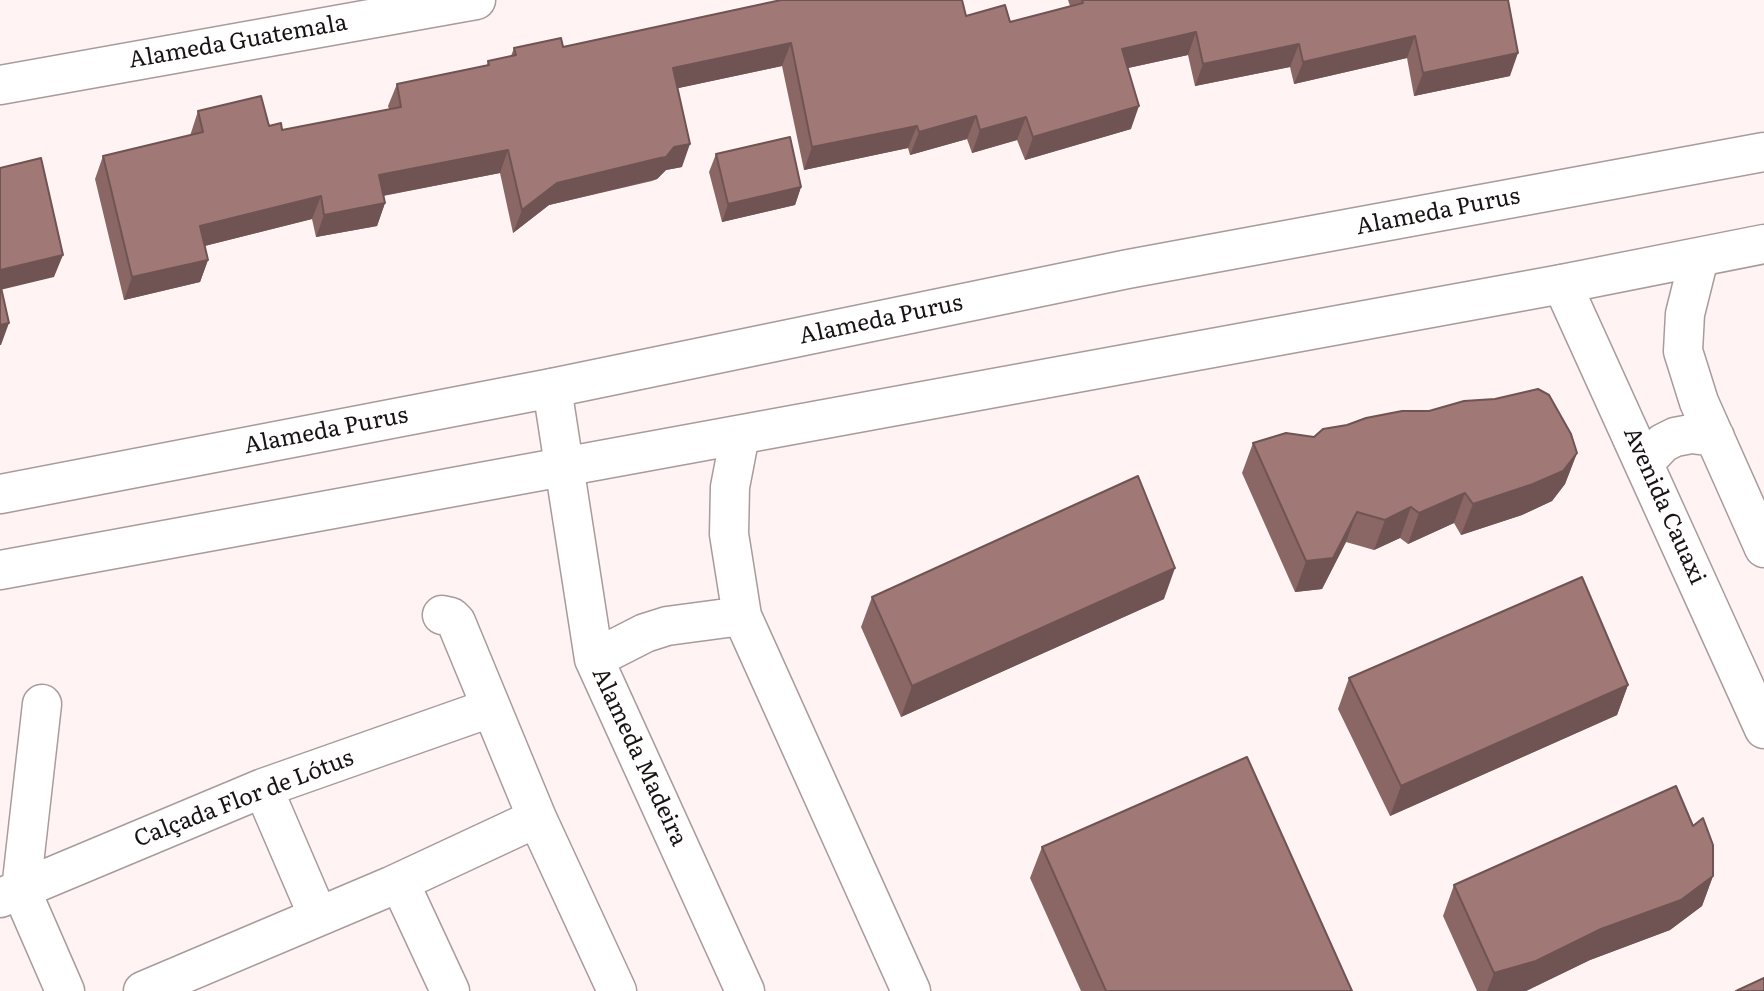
<!DOCTYPE html>
<html>
<head>
<meta charset="utf-8">
<style>
  body { margin:0 }
  canvas { display:block; background:#fff4f3 }
</style>
</head>
<body>
<canvas width="1764" height="991"></canvas>
<script>
const g = document.querySelector('canvas').getContext('2d');
g.lineJoin = 'round';
const toPath = rows => new Path2D(rows.map(r => 'M' + r).join(''));
function stroke(path, color, width, dash) { g.strokeStyle = color; g.lineWidth = width; g.lineCap = dash ? 'butt' : 'round'; g.setLineDash(dash || []); g.stroke(path); }
function fillPath(path, color) { g.fillStyle = color; g.fill(path, 'evenodd'); }
function label(font, color, halo, rows, align = 'center') {
  g.font = font + ' Literata,serif'; g.lineWidth = 5; g.setLineDash([]); g.textBaseline = 'middle'; g.strokeStyle = halo; g.fillStyle = color; for (const [text, x, y, turn = 0] of rows) {
    g.save(); g.translate(x, y); g.rotate((+turn || 0) * Math.PI / 180); g.textAlign = isNaN(turn) ? turn : align; if (halo) g.strokeText(text, 0, 0); g.fillText(text, 0, 0); g.restore();
  }
}
const minor = toPath([
  [0,85,476,0],
  [1699,258,1685,314,1683,351,1699,402,1764,548],
  [1562,284,1764,729],
  [552,388,594,659,745,991],
  [740,435,730,487,729,534,742,616,911,991],
  [1645,462,1663,443,1675,437,1691,434,1715,437],
  [442,615,451,617,456,622,537,818,617,991],
  [594,659,645,633,667,626,742,616],
  [42,704,21,890,65,991],
  [263,788,318,916],
  [391,886,537,818],
  [0,898,263,788,490,708],
  [143,991,391,886,399,888,404,892,450,991]
]);
const major = toPath([
  [0,494,552,388,1128,269,1764,152],
  [0,570,1562,284,1764,244]
]);
stroke(minor, '#a89b9b', 41);
stroke(major, '#a89b9b', 41);
stroke(minor, '#fff', 38);
stroke(major, '#fff', 38);
fillPath(toPath([
  [1068,0,1508,0,1510,76,1414,96,1407,58,1294,84,1290,67,1195,86,1188,55,1128,68,1131,129,1025,160,1017,140,972,153,967,139,910,155,908,148,804,170,782,66,678,88,682,167,666,170,657,179,652,181,549,205,513,233,500,173,383,196,385,203,377,226,316,237,312,219,205,246,208,260,200,282,124,300,95,179,103,156,190,136,198,111,282,130,389,109,388,106,397,84,487,65,488,61,511,56,514,48,563,47,966,16,1010,22,1070,6],
  [716,154,801,187,795,205,722,222,709,172],
  [1495,399,1577,453,1565,484,1552,501,1522,515,1461,535,1454,523,1408,544,1400,538,1374,550,1346,542,1322,589,1295,592,1242,473,1253,443,1314,437,1429,411],
  [872,597,1164,599,901,717,861,627],
  [1349,678,1628,685,1617,715,1390,816,1338,709],
  [1042,847,1352,991,1081,991,1030,878],
  [1713,876,1702,906,1670,930,1590,960,1526,991,1477,991,1443,916,1454,885]
]), '#8a6765');
fillPath(toPath([
  [1196,32,1188,55,1114,71,1122,49],
  [1415,36,1407,58,1294,84,1303,62],
  [791,43,782,66,665,91,673,68],
  [1299,44,1290,67,1195,86,1203,64],
  [1518,53,1510,76,1414,96,1423,73],
  [1139,106,1131,129,1025,160,1033,137],
  [976,116,967,139,910,155,919,132],
  [1026,117,1017,140,972,153,980,130],
  [917,126,908,148,804,170,812,147],
  [690,144,682,167,666,170,657,179,549,205,513,233,522,210,557,183,674,147],
  [508,150,500,173,371,198,379,175],
  [801,187,795,205,722,222,728,204],
  [321,196,312,219,192,249,200,226],
  [385,203,377,226,316,237,324,215],
  [63,255,54,277,0,290,0,270],
  [208,260,200,282,124,300,132,277],
  [9,323,1,345,0,345,0,325],
  [1577,453,1565,484,1552,501,1522,515,1461,535,1473,504],
  [1465,493,1454,523,1408,544,1419,513],
  [1411,507,1400,538,1374,550,1385,520],
  [1357,512,1346,542,1322,589,1295,592,1306,561],
  [1175,568,1164,599,901,717,912,686],
  [1628,685,1617,715,1390,816,1401,786],
  [1713,876,1702,906,1670,930,1590,960,1526,991,1487,991,1494,973]
]), '#705453');
const building = toPath([
  [781,0,962,0,966,16,1005,5,1010,22,1083,3,1082,0,1508,0,1518,53,1423,73,1415,36,1303,62,1299,44,1203,64,1196,32,1122,49,1139,106,1033,137,1026,117,980,130,976,116,919,132,917,126,812,147,791,43,673,68,690,144,674,147,666,157,660,158,557,183,522,210,508,150,379,175,385,203,324,215,321,196,200,226,208,260,132,277,103,156,203,132,198,111,261,96,269,126,281,123,282,130,401,107,397,84,489,65,488,61,516,55,514,48,561,38,563,47,781,0],
  [790,137,801,187,728,204,716,154,790,137],
  [41,158,63,255,0,270,0,168,41,158],
  [0,283,9,323,0,325,0,283],
  [1538,389,1549,395,1571,434,1577,453,1563,471,1533,484,1473,504,1465,493,1419,513,1411,507,1385,520,1357,512,1333,558,1306,561,1253,443,1286,433,1314,437,1323,429,1347,425,1366,418,1402,411,1429,411,1464,401,1495,399,1538,389],
  [1138,476,1175,568,912,686,872,597,1138,476],
  [1582,577,1628,685,1401,786,1349,678,1582,577],
  [1247,757,1352,991,1106,991,1042,847,1247,757],
  [1676,786,1693,826,1703,818,1713,845,1713,876,1681,900,1601,929,1536,961,1494,973,1454,885,1676,786],
  [1764,978,1764,991,1736,991,1764,978]
]);
fillPath(building, '#a07876');
stroke(building, '#705453', 2);
label('23px', '#191414', '#fff', [
  ["Alameda Guatemala",238,42,-10],
  ["Alameda Purus",1438,212,-11],
  ["Alameda Purus",881,320,-12],
  ["Alameda Purus",326,431,-11],
  ["Avenida Cauaxi",1664,506,66],
  ["Alameda Madeira",639,757,65],
  ["Calçada Flor de Lótus",244,799,-21]
]);
</script>
</body>
</html>
